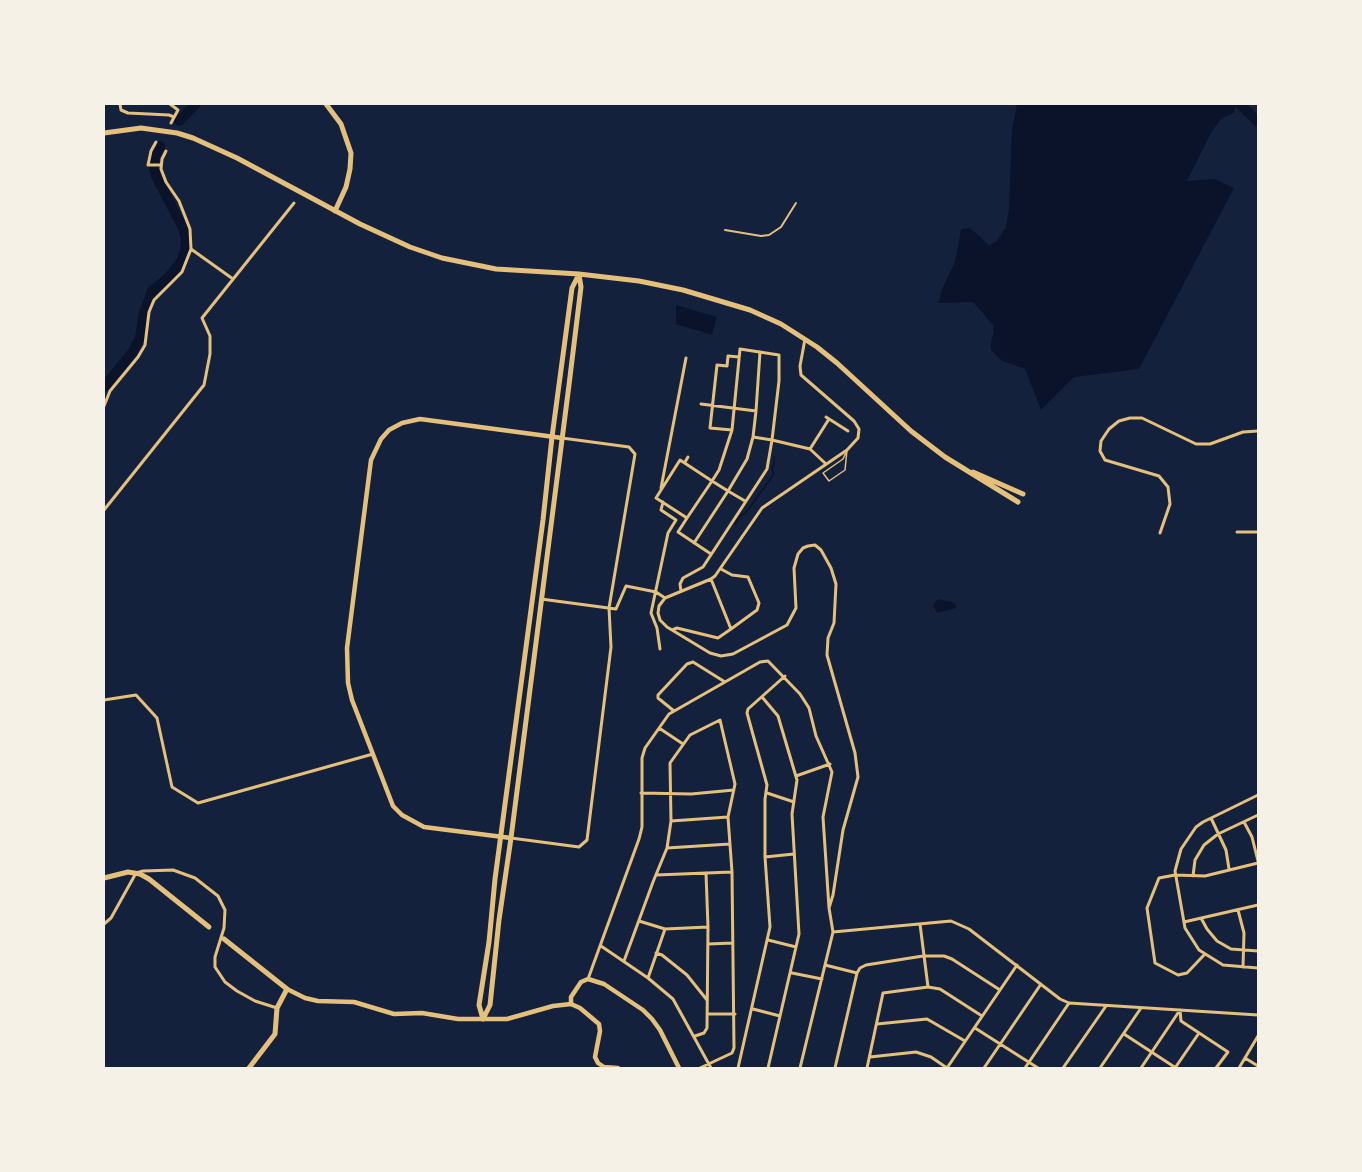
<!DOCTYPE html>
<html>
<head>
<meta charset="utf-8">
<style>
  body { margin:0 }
  #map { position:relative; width:1362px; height:1172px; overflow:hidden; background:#14213d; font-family:"Alegreya Sans",sans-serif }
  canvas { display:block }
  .frame { position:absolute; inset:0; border:105px solid #f6f1e7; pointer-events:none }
</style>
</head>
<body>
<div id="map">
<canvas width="1362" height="1172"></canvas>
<div class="frame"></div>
</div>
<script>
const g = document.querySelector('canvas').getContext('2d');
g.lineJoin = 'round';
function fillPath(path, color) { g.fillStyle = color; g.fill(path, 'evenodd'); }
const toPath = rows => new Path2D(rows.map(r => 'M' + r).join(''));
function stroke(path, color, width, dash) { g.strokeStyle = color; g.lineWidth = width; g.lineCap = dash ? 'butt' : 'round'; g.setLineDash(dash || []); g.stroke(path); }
fillPath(toPath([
  [1017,104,1236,104,1234,113,1222,118,1212,131,1187,181,1215,179,1234,188,1139,369,1074,377,1041,410,1025,369,1002,361,991,350,991,341,994,333,993,325,973,302,938,303,943,287,955,262,961,229,970,228,989,245,996,242,1006,227,1009,210,1012,129],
  [676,305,717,317,712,335,676,324],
  [938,599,953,602,956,605,956,608,937,613,933,605]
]), '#0b132b');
stroke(toPath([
  [735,524,741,515,745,514,774,474,772,469,774,463,774,457]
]), '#0b132b', 1.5);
stroke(toPath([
  [1240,104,1258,122],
  [179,121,196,104],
  [104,387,132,353,140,338,143,316,152,291,167,279,181,262,185,251,186,240,183,228,156,176,154,168,155,156,160,146]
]), '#0b132b', 10);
stroke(toPath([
  [847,450,845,470,829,481,823,473,843,459,847,450]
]), '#e5c07b', 1.5);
stroke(toPath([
  [725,230,761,236,769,235,781,227,796,203]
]), '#e5c07b', 2);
stroke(toPath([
  [120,104,121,110,128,113,169,115,174,117],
  [170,104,178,110,171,123],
  [156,142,151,151,148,165,161,165],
  [191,249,233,279],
  [805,339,800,366,801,375,854,421,859,429,858,438,847,450,762,508,715,576,711,579,665,598,659,606,658,613,660,620,667,627,710,653,721,656,733,654,787,625,796,608,794,568,798,554,803,548,808,546,815,545,821,550,831,568,836,584,834,623,828,638,827,655,855,753,858,777,843,830,833,895,829,908],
  [701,404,756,411,753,437],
  [104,406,110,391,138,357,145,345,149,312,154,300,182,272,191,249,190,229,179,201,166,182,161,169,162,159,166,151],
  [756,411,760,352],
  [826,417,848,431],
  [732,430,710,428,717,365,727,366,728,356,739,357],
  [810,449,829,419],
  [685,462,688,457],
  [661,488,686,358],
  [104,510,204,385,210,354,210,336,202,318,294,203],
  [687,518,712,481,728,491,694,543],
  [1237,532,1258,532],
  [1160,533,1170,504,1168,487,1159,476,1105,460,1100,451,1101,441,1109,429,1119,421,1130,418,1142,418,1196,444,1210,444,1243,432,1258,431],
  [711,554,678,532,687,518,656,498,680,460,712,481,719,470,732,430,740,349,779,355,779,381,772,440,810,449,826,464],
  [711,579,731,629,757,610,759,603,748,577,732,575,721,569],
  [681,591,680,584,683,578,703,567,767,469,772,440,753,437,747,459,728,491,745,501],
  [541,599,616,609,626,586,656,592,665,598],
  [672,630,677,628,718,638,731,629],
  [660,649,657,628,651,613,668,533,676,520,661,510,663,502],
  [762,697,778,716,797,780,792,814,799,934,768,1068],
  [104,700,136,695,157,718,172,787,198,803,373,754],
  [674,711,658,698,658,695,687,664,693,662,725,682],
  [659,728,683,744],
  [796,776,830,764],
  [641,793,691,794,734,790],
  [767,793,794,802],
  [1258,795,1203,822,1196,827,1181,849,1175,871,1185,928,1199,950,1223,965,1258,968],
  [1211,818,1226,850,1229,869],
  [671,821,728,817],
  [1244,822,1252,837,1258,861],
  [511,838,579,847,587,840,611,647,609,608,635,454,629,447,562,438],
  [667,848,730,844],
  [765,857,794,854],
  [656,875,732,872],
  [1193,876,1195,860,1204,845,1218,834,1258,815],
  [1238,910,1244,933,1243,967],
  [1201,918,1207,929,1217,941,1231,949,1258,951],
  [639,921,665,929,708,927],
  [1184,922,1258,905],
  [104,924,111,918,136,873,143,871,173,870,195,878,218,896,225,910,224,928,215,957,215,967,225,982,237,991,255,1001,277,1008],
  [920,924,928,987],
  [833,932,951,921,969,929,1060,999,1069,1003,1258,1015],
  [768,940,796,947],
  [708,944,733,943],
  [601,946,648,978,673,999,711,1068],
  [656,953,662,955,687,975,707,1000],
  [1204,955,1187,973,1178,975,1155,963,1147,908,1159,878,1175,875,1205,876,1258,863],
  [624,961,653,882,667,848,671,821,670,763,690,735,720,720,735,784,728,817,732,872,734,1048,732,1053,700,1068],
  [825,965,857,973],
  [792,973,822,979],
  [648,978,665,929],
  [588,979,639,839,642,827,642,758,645,748,669,714,760,662,768,661,800,694,809,708,816,736,832,772,823,817,829,908,833,932,800,1068],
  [753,1009,780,1016],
  [1180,1010,1181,1021,1228,1052,1216,1068],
  [707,1014,735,1014],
  [877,1024,927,1019,965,1041],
  [975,1028,1038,1068],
  [1124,1034,1176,1068],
  [695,1036,704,1033,707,1028,708,927,706,873],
  [870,1057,916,1052,931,1057,947,1068],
  [1245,1058,1258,1066],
  [738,1068,770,927,765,857,765,799,767,785,747,713,748,709,785,676],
  [835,1068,857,973,860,968,866,965,923,956,944,956,952,959,1000,990],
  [867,1068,883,993,928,987,940,989,982,1016],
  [947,1068,1017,965],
  [984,1068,1041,984],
  [1025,1068,1069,1003],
  [1063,1068,1106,1006],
  [1100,1068,1141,1008],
  [1141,1068,1180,1010],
  [1175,1068,1199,1033],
  [1239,1068,1258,1036]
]), '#e5c07b', 3);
stroke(toPath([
  [511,838,424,827,402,815,393,806,352,700,348,683,347,648,371,460,381,439,389,430,402,423,420,419,562,438],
  [571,1004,571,997,581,982,588,979,604,984,643,1010,652,1019,660,1030,679,1068]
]), '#e5c07b', 4.5);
stroke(toPath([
  [287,989,305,998,318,1001,354,1002,394,1014,422,1013,458,1019,507,1019,553,1006,571,1004,580,1008,599,1024,600,1031,595,1057,598,1063,604,1067,618,1068]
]), '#e5c07b', 4.5);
stroke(toPath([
  [326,104,341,124,351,153,350,169,346,187,335,211],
  [104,133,141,128,177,133,193,138,237,158,360,224,410,247,442,258,496,269,579,274,639,281,683,290,750,310,781,324,817,347,837,363,911,431,945,457,1018,502],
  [973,472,1023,494],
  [104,878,128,872,140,874,149,879,209,927],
  [224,939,287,989,277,1008,275,1034,249,1068],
  [483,1019,479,1005,489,942,495,879,543,520,552,437,572,288,579,274],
  [483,1019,490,1005,499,920,511,838,569,385,581,287,579,275]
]), '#e5c07b', 5);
</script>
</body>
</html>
